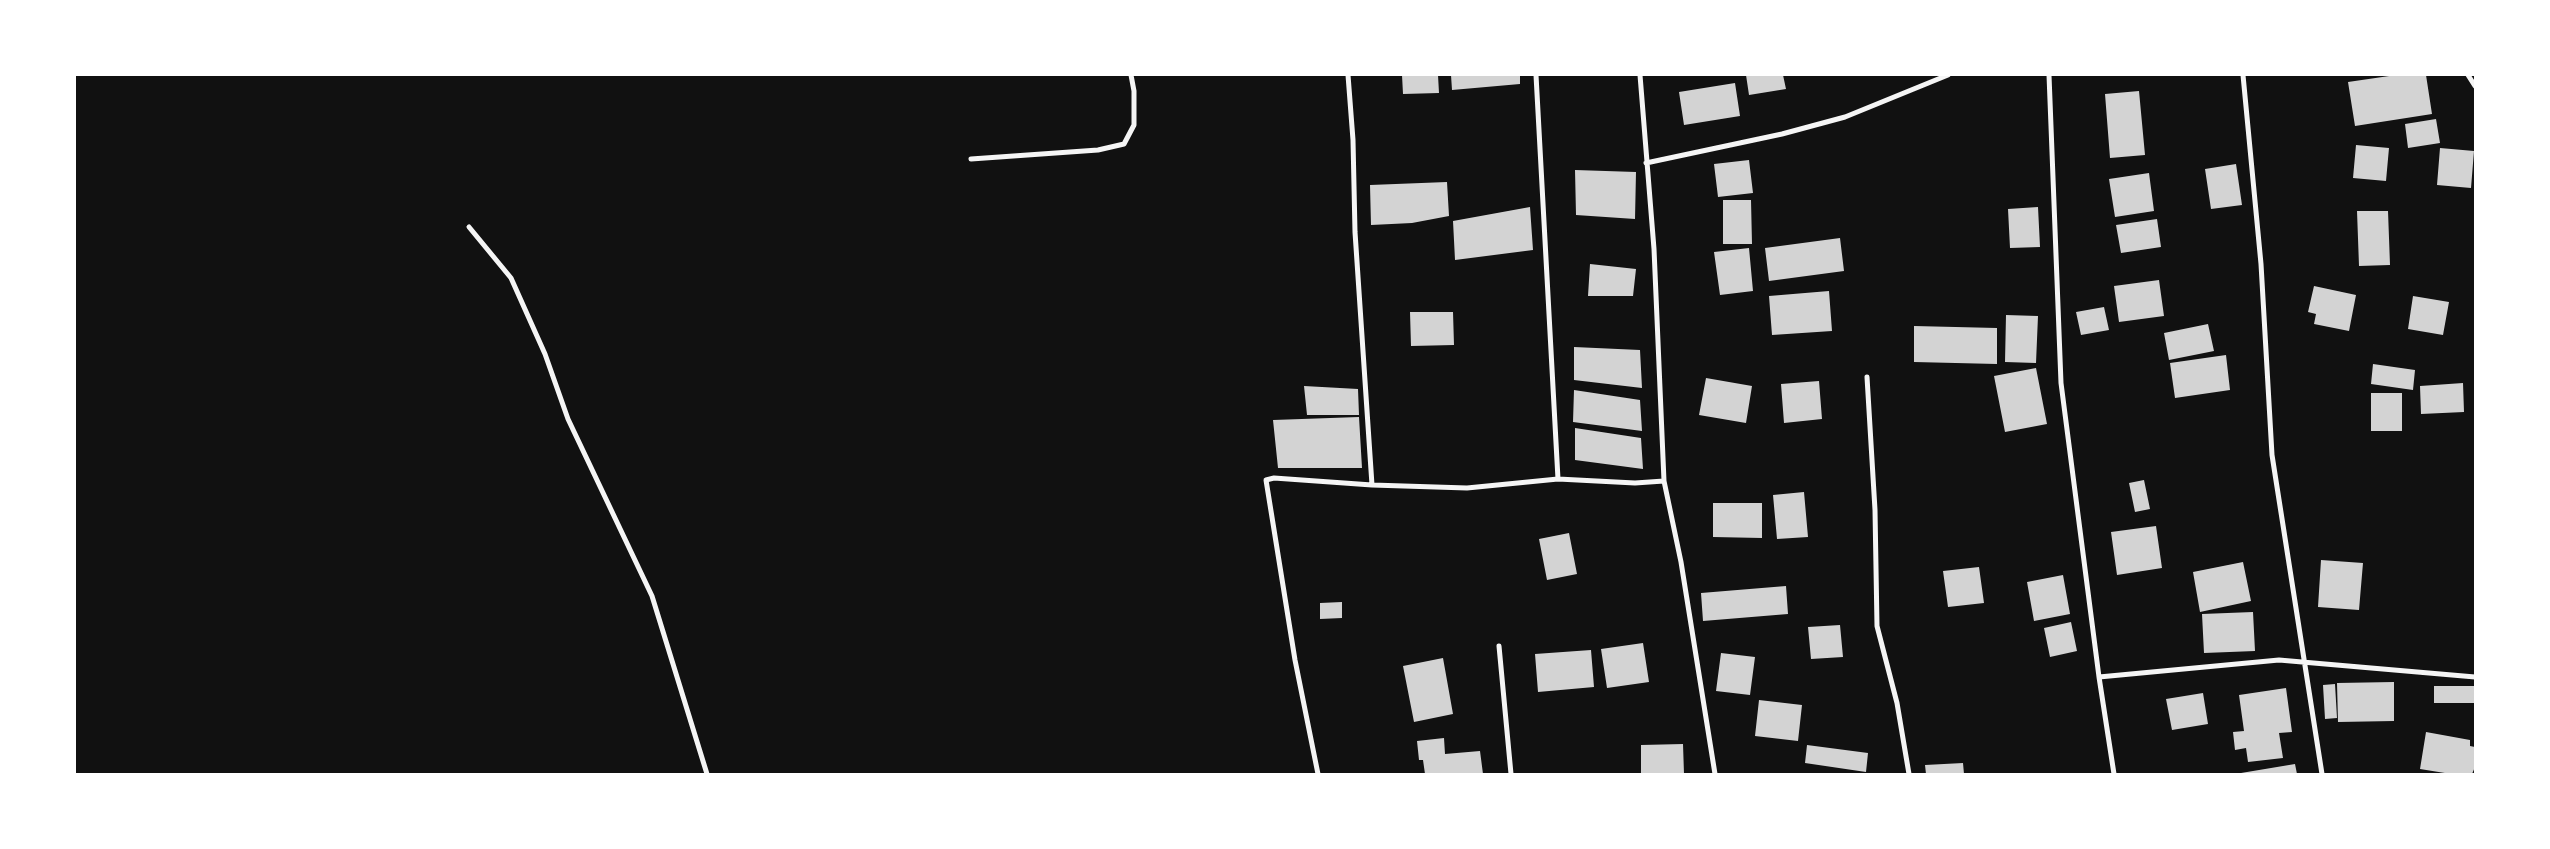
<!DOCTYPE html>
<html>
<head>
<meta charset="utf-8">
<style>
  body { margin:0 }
  #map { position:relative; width:2550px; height:849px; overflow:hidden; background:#111; font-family:"Noto Sans",sans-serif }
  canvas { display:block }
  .frame { position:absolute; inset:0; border:76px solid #fff; pointer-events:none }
</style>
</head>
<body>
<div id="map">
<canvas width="2550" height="849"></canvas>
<div class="frame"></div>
</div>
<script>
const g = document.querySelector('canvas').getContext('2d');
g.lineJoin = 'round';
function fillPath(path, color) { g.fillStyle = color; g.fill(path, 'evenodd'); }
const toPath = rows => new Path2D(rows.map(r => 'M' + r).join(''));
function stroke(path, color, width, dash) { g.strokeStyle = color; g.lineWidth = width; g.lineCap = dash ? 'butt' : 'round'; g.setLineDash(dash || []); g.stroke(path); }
fillPath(toPath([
  [1402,75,1438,75,1439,93,1403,94],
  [1451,75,1520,75,1520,84,1452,90],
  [1746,75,1783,75,1786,89,1749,95],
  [2396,75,2426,75,2432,114,2355,126,2348,82],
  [1735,83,1740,116,1684,125,1679,92],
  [2139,91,2145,155,2110,158,2105,94],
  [2436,119,2440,143,2408,148,2405,124],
  [2356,145,2389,148,2386,181,2353,178],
  [2440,148,2474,151,2471,188,2437,185],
  [1749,160,1753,193,1718,197,1714,164],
  [2236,164,2242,205,2211,209,2205,169],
  [1575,170,1636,172,1635,219,1576,215],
  [2149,173,2154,211,2115,217,2109,179],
  [1447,182,1449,216,1412,223,1371,225,1370,185],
  [1723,200,1751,200,1752,244,1723,244],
  [1530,207,1533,250,1455,260,1453,221],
  [2038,207,2040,247,2010,248,2008,209],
  [2357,211,2388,211,2390,265,2359,266],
  [2157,219,2161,247,2121,253,2116,225],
  [1840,238,1844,271,1769,281,1765,248],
  [1749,248,1753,291,1720,295,1714,252],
  [1590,264,1636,269,1633,296,1588,296],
  [2159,280,2164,316,2119,322,2114,286],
  [2314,286,2356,295,2349,331,2314,324,2316,314,2308,312],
  [1829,291,1832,331,1772,335,1769,296],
  [2413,296,2449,302,2443,335,2408,329],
  [2104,307,2109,330,2081,335,2076,312],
  [1410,312,1453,312,1454,345,1411,346],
  [2006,315,2038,316,2036,363,2005,362],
  [2208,324,2214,351,2169,360,2164,333],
  [1914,326,1997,328,1997,364,1914,362],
  [1574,347,1640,350,1642,388,1574,380],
  [2226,355,2230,390,2175,398,2170,363],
  [2373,364,2415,370,2413,390,2371,384],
  [2036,368,2047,424,2005,432,1994,376],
  [1706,378,1752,386,1746,423,1699,415],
  [1819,381,1822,419,1784,423,1781,384],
  [2463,383,2464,412,2421,414,2420,386],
  [1304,386,1358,389,1359,415,1307,415],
  [1574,390,1640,400,1642,431,1573,422],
  [2371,393,2402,393,2402,431,2371,431],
  [1359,417,1362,468,1278,468,1273,420],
  [1575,428,1641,438,1643,469,1575,460],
  [2144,480,2150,509,2135,512,2129,483],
  [1804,492,1808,537,1777,539,1773,495],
  [1713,503,1762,503,1762,538,1713,537],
  [2156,526,2162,568,2117,575,2111,532],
  [1569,533,1577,574,1547,580,1539,539],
  [2321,560,2363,563,2359,610,2318,607],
  [2243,562,2251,601,2200,612,2193,572],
  [1979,567,1984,603,1948,607,1943,571],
  [2063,575,2070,614,2034,621,2027,582],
  [1786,586,1788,614,1703,621,1701,593],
  [1342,602,1342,618,1320,619,1320,603],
  [2253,612,2255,651,2204,653,2202,614],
  [2071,622,2077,651,2050,657,2044,628],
  [1840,625,1843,657,1811,659,1808,627],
  [1643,643,1649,682,1607,688,1601,649],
  [1591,650,1594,687,1538,692,1535,654],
  [1721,653,1755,657,1750,695,1716,691],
  [1443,658,1453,714,1414,722,1403,666],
  [2394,682,2394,721,2338,722,2337,683],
  [2335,684,2337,718,2325,719,2323,685],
  [2434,686,2475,686,2475,703,2434,703],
  [2286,688,2292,732,2279,733,2283,758,2248,762,2246,748,2235,750,2233,732,2244,731,2239,695],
  [2203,693,2208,724,2172,730,2166,699],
  [1759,700,1802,705,1798,741,1755,736],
  [2426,732,2470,740,2470,746,2475,747,2475,767,2472,774,2451,774,2420,769],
  [1444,738,1445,754,1480,751,1483,774,1425,774,1423,760,1419,760,1417,741],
  [1683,744,1684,774,1641,774,1641,745],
  [1807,745,1868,753,1866,772,1805,763],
  [1963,763,1964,774,1926,774,1925,765],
  [2295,764,2297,774,2241,774,2241,773]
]), '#d3d3d3');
stroke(toPath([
  [1348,75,1353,140,1355,232,1372,485],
  [1536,75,1558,479],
  [1640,75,1654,249,1664,481,1681,562,1715,774],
  [2049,75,2061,383,2099,677],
  [2243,75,2261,264,2272,455,2322,774],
  [2468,75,2475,86],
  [971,159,1098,150,1124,144,1134,125,1134,91,1131,75],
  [1646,163,1782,134,1845,117,1948,75],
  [469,227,511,278,545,354,568,419,652,596,707,774],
  [1867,377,1875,510,1877,626,1897,703,1909,774],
  [1499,646,1511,774],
  [1318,774,1295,660,1266,480,1274,478,1372,485,1467,488,1558,479,1635,483,1664,481],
  [2114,774,2099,677,2279,660,2475,677]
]), '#f5f5f5', 5);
</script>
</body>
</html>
